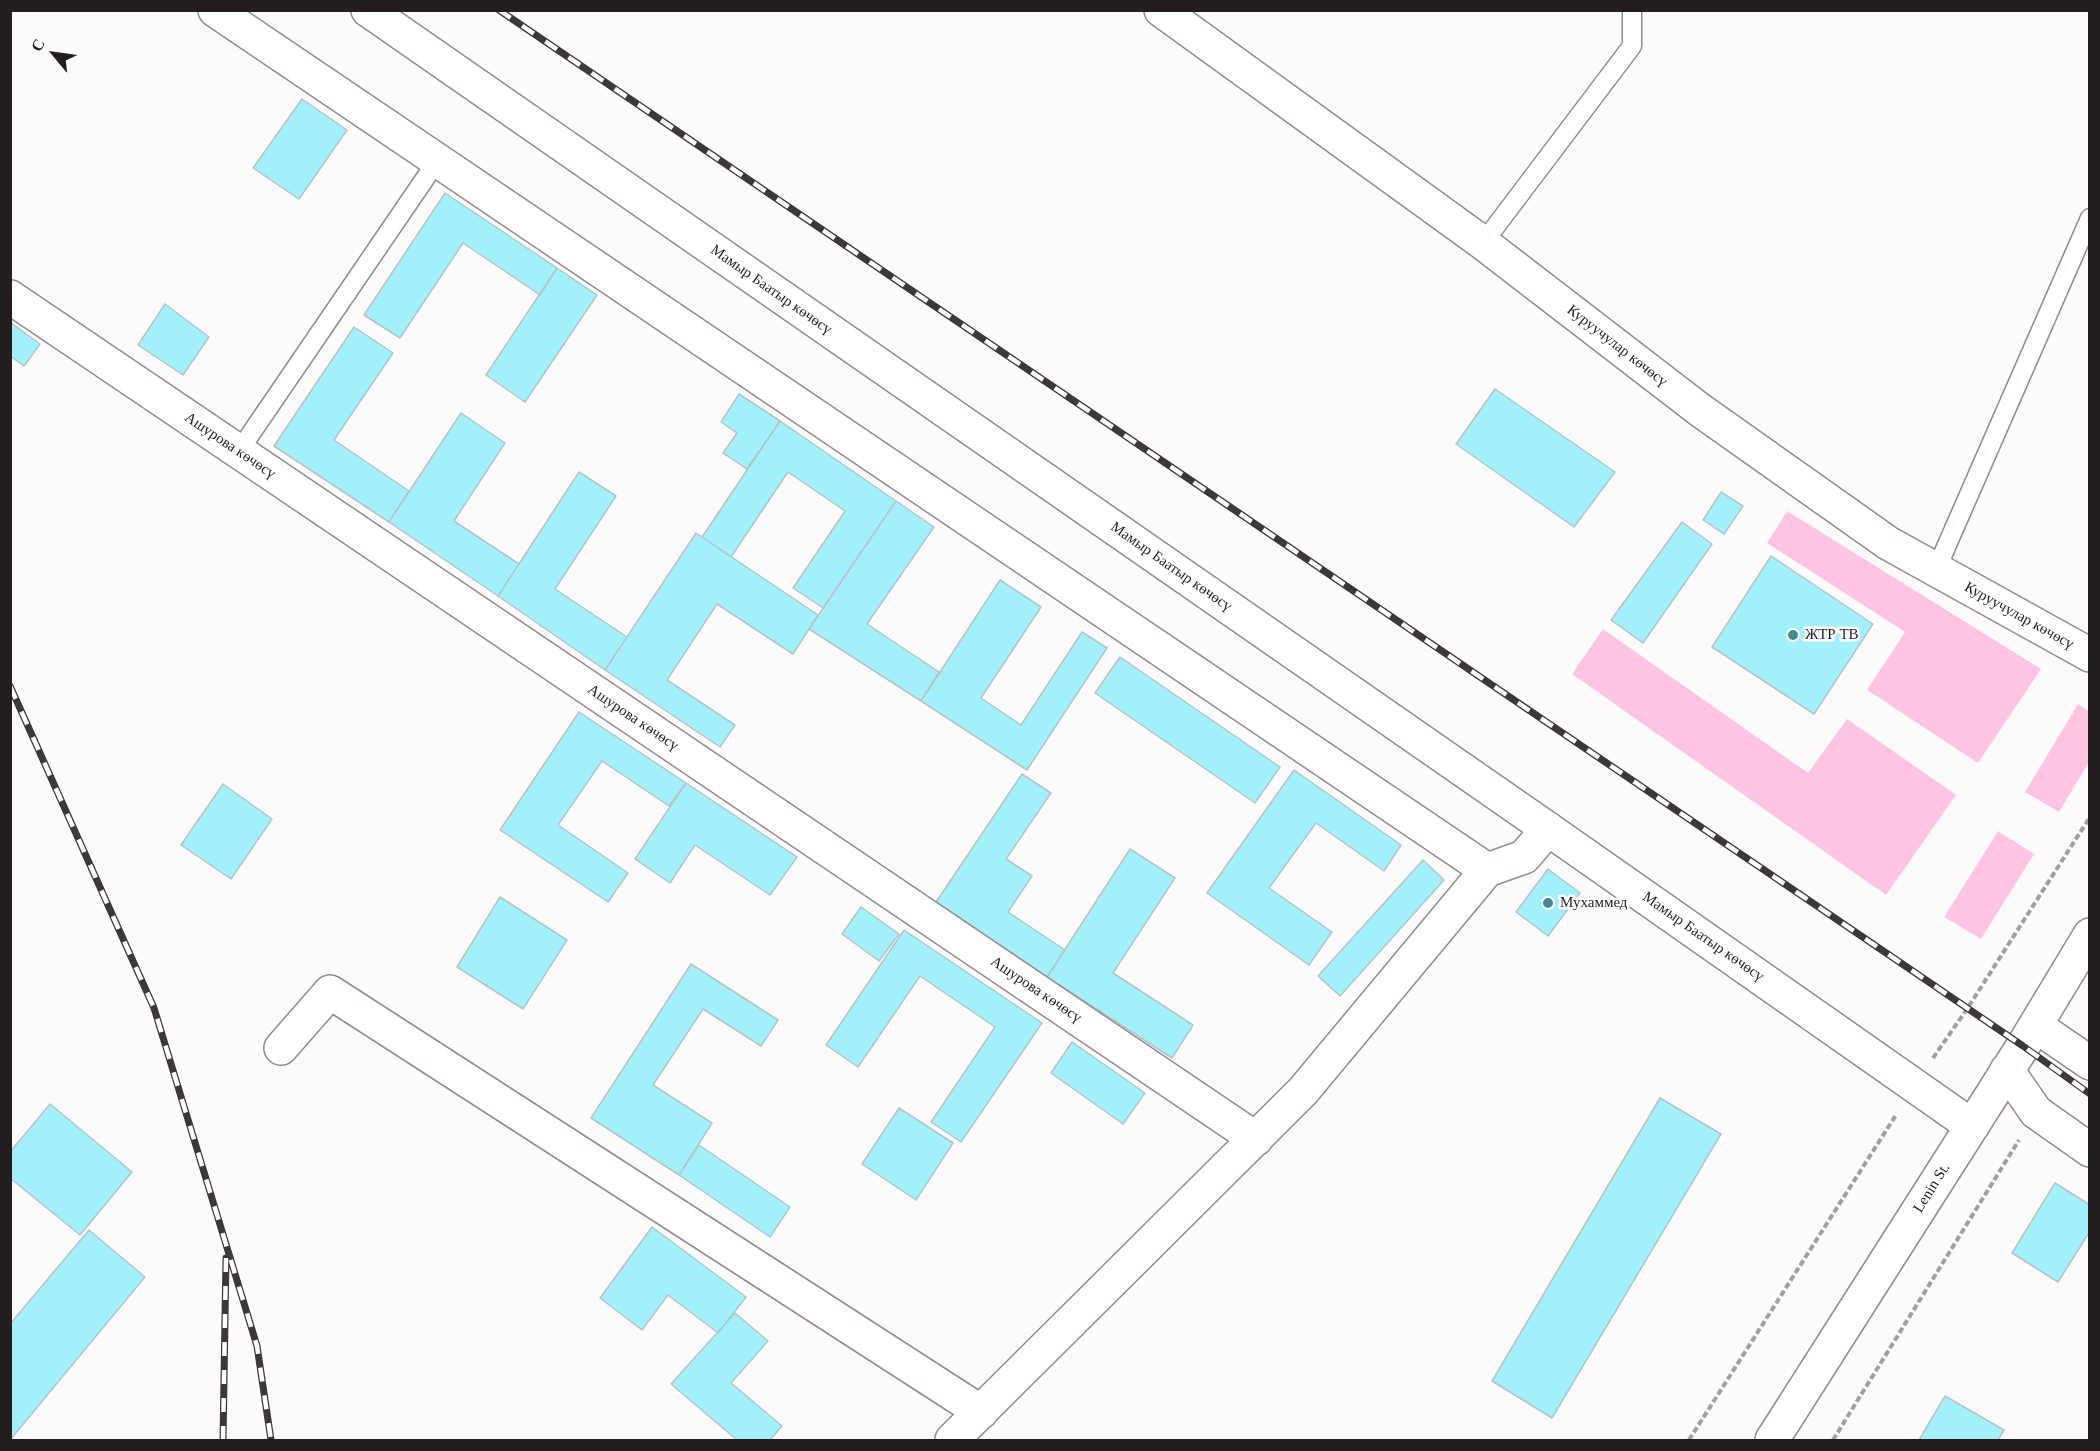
<!DOCTYPE html>
<html>
<head>
<meta charset="utf-8">
<style>
  body { margin:0 }
  #map { position:relative; width:2100px; height:1451px; overflow:hidden; background:#fdfafb; font-family:Georgia,serif }
  canvas { display:block }
  .frame { position:absolute; inset:0; border:12px solid #231d20; pointer-events:none }
  .north { position:absolute; left:24px; top:24px; width:60px; height:60px; -webkit-text-stroke:4px #fff; paint-order:stroke; rotate:299deg; font-size:16px; font-weight:700; line-height:24px; text-align:center; color:#231d20 }
  .north::after { content:''; display:block; margin:auto; width:21px; height:27px; background:#231d20; clip-path:polygon(50% 0,100% 100%,50% 72%,0 100%) }
</style>
</head>
<body>
<div id="map">
<canvas width="2100" height="1451"></canvas>
<div class="frame"></div>
<div class="north">С</div>
</div>
<script>
const g = document.querySelector('canvas').getContext('2d');
g.lineJoin = 'round';
function fillPath(path, color) { g.fillStyle = color; g.fill(path, 'evenodd'); }
const toPath = rows => new Path2D(rows.map(r => 'M' + r).join(''));
function stroke(path, color, width, dash) { g.strokeStyle = color; g.lineWidth = width; g.lineCap = dash ? 'butt' : 'round'; g.setLineDash(dash || []); g.stroke(path); }
function label(font, color, halo, rows, align = 'center') {
  g.font = font + ' Georgia,serif'; g.lineWidth = 5; g.setLineDash([]); g.textBaseline = 'middle'; g.strokeStyle = halo; g.fillStyle = color; for (const [text, x, y, turn = 0] of rows) {
    g.save(); g.translate(x, y); g.rotate((+turn || 0) * Math.PI / 180); g.textAlign = isNaN(turn) ? turn : align; if (halo) g.strokeText(text, 0, 0); g.fillText(text, 0, 0); g.restore();
  }
}
fillPath(toPath([
  [1787,511,2041,669,1978,763,1867,690,1905,632,1767,543],
  [1603,629,1808,773,1847,719,1956,795,1886,895,1572,674],
  [2078,704,2089,711,2089,762,2059,812,2025,792],
  [1998,831,2034,854,1981,939,1944,917]
]), '#fec4e2');
const building = toPath([
  [302,99,347,130,299,199,253,168,302,99],
  [445,193,557,268,540,295,463,243,400,338,364,315,445,193],
  [557,268,597,295,525,402,486,375,557,268],
  [165,304,209,337,183,375,138,345,165,304],
  [10,322,40,344,24,366,10,356,10,322],
  [354,327,393,353,334,440,409,491,389,522,274,446,354,327],
  [1495,389,1615,472,1574,527,1456,444,1495,389],
  [739,394,780,421,747,469,723,453,737,433,721,422,739,394],
  [461,413,505,443,454,521,519,564,498,596,389,522,461,413],
  [780,421,896,501,823,608,793,588,845,511,788,472,731,557,702,537,780,421],
  [579,472,616,496,555,589,627,637,605,670,498,596,579,472],
  [1721,492,1743,506,1724,534,1703,520,1721,492],
  [896,501,934,527,867,624,939,672,921,701,809,629,896,501],
  [1682,522,1712,544,1643,643,1611,620,1682,522],
  [696,533,818,615,793,654,717,604,667,680,735,725,720,747,605,670,696,533],
  [1771,556,1873,624,1814,714,1712,647,1771,556],
  [1000,580,1041,607,981,698,1021,725,1082,632,1107,648,1027,770,921,701,1000,580],
  [1120,657,1280,767,1255,803,1095,693,1120,657],
  [579,712,686,783,669,806,602,761,558,825,628,873,608,902,500,830,579,712],
  [1294,770,1401,845,1384,871,1316,823,1269,888,1332,932,1309,965,1207,893,1294,770],
  [1022,774,1051,793,1006,859,1032,876,1008,912,1065,950,1047,977,936,902,1022,774],
  [686,783,797,857,770,895,695,845,670,883,635,859,686,783],
  [223,784,272,819,231,879,181,845,223,784],
  [1130,849,1175,878,1113,973,1193,1025,1172,1058,1047,977,1130,849],
  [1423,860,1444,880,1340,996,1318,976,1423,860],
  [1548,869,1580,893,1548,936,1516,912,1548,869],
  [500,897,567,940,523,1009,457,967,500,897],
  [861,907,899,934,879,961,842,934,861,907],
  [904,930,1042,1023,961,1142,931,1122,995,1027,920,976,858,1067,826,1045,904,930],
  [691,964,778,1020,761,1046,703,1009,653,1085,712,1123,679,1175,591,1118,691,964],
  [1072,1042,1145,1093,1123,1124,1051,1073,1072,1042],
  [1660,1098,1721,1134,1552,1418,1492,1381,1660,1098],
  [50,1104,132,1172,80,1235,10,1178,10,1152,50,1104],
  [899,1108,953,1143,916,1200,862,1164,899,1108],
  [699,1145,790,1207,770,1237,679,1175,699,1145],
  [2055,1183,2090,1205,2090,1231,2058,1282,2012,1253,2055,1183],
  [652,1227,746,1297,718,1333,668,1295,642,1330,600,1298,652,1227],
  [89,1230,145,1277,10,1440,10,1324,89,1230],
  [735,1313,768,1341,731,1383,782,1426,770,1440,737,1440,671,1384,735,1313],
  [1945,1396,2004,1430,1998,1440,1919,1440,1945,1396]
]);
fillPath(building, '#a3f0fd');
stroke(building, '#b3c3c6', 1.5);
const lane = toPath([
  [1483,243,1632,46,1632,10],
  [239,451,437,161],
  [1936,570,2090,218]
]);
const street = toPath([
  [215,10,1487,870,1524,857,1548,829],
  [1161,10,1483,243,1700,410,1888,543,2090,655],
  [10,297,1256,1139],
  [2036,1026,2090,1063],
  [281,1048,330,992,981,1412],
  [2007,1070,2036,1112,2090,1150],
  [952,1440,1303,1091,1487,870]
]);
const secondary = toPath([
  [368,10,1548,829,1972,1126]
]);
const highway = toPath([
  [1772,1440,2023,1046,2090,935]
]);
stroke(lane, '#96898f', 21);
stroke(street, '#96898f', 36);
stroke(secondary, '#96898f', 36);
stroke(highway, '#96898f', 36);
stroke(toPath([
  [1933,1058,1967,1009,2090,817],
  [1689,1440,1896,1115],
  [1833,1440,2019,1140]
]), '#a39fa1', 4, [6, 3]);
stroke(lane, '#fff', 18);
stroke(street, '#fff', 33);
stroke(secondary, '#fff', 33);
stroke(highway, '#fff', 33);
const rail = toPath([
  [499,10,2023,1046,2090,1094],
  [10,686,154,1008,257,1346,271,1440],
  [223,1440,226,1258]
]);
stroke(rail, '#3c373a', 7);
stroke(rail, '#fff', 4.5, [14]);
for (const [x, y, r, color] of [
  [1793,635,6,"#448994"],
  [1548,903,6,"#448994"]
]) { const dot = new Path2D(); dot.arc(x, y, r, 0, 2 * Math.PI); g.fillStyle = color; g.fill(dot); stroke(dot, '#fff', 2); }
label('15px', '#231d20', '#fff', [
  ["Мамыр Баатыр көчөсү",771,290,35],
  ["Куруучулар көчөсү",1617,346,38],
  ["Ашурова көчөсү",230,446,34],
  ["Мамыр Баатыр көчөсү",1171,567,35],
  ["Куруучулар көчөсү",2019,616,29],
  ["Ашурова көчөсү",633,718,34],
  ["Мамыр Баатыр көчөсү",1703,937,35],
  ["Ашурова көчөсү",1036,990,34],
  ["Lenin St.",1932,1188,-58]
]);
label('15px', '#231d20', '#fff', [
  ["ЖТР ТВ",1805,635],
  ["Мухаммед",1560,903]
], 'left');
</script>
</body>
</html>
